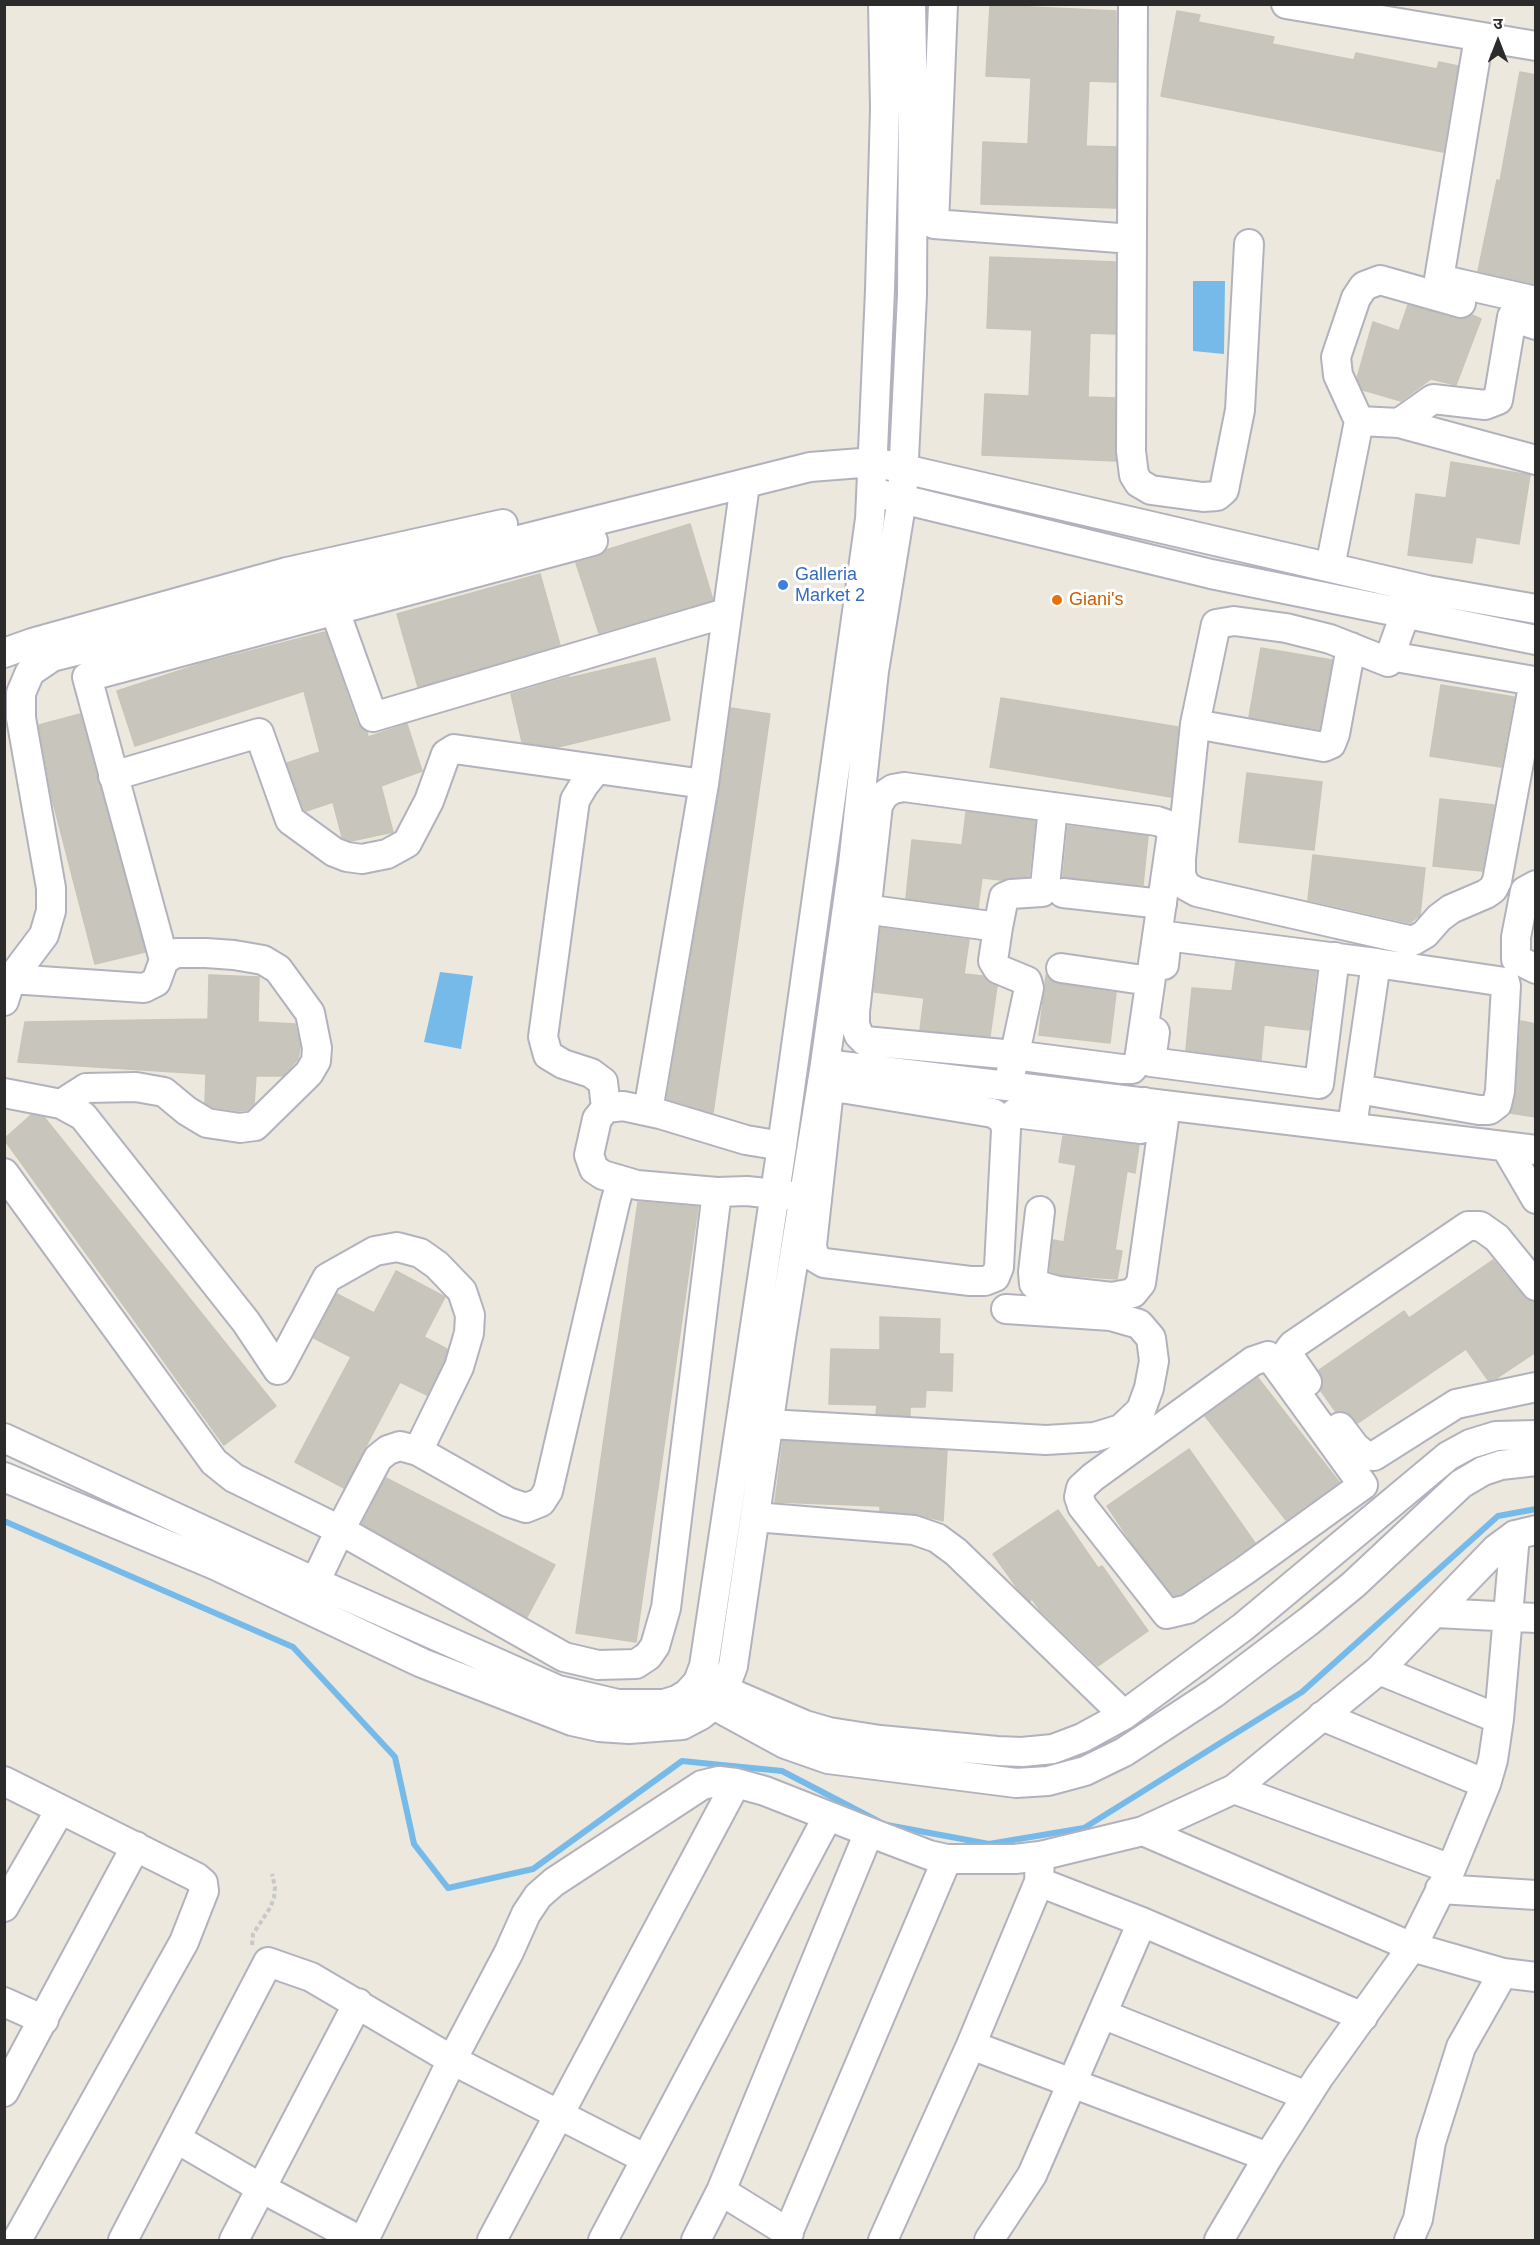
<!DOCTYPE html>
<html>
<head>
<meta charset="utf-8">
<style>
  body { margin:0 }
  #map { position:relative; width:1540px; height:2245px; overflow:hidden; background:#ece8de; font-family:Helvetica,"Noto Sans Devanagari",sans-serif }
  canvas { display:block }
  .frame { position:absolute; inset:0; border:6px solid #2b2b2b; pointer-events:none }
  .north { position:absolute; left:1468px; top:12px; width:60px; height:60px; -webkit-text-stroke:4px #fff; paint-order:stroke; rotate:0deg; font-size:16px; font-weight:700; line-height:24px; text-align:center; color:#2b2b2b }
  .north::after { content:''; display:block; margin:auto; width:21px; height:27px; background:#2b2b2b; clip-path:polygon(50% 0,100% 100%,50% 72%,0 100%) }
</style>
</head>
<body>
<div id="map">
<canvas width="1540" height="2245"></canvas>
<div class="frame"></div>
<div class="north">उ</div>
</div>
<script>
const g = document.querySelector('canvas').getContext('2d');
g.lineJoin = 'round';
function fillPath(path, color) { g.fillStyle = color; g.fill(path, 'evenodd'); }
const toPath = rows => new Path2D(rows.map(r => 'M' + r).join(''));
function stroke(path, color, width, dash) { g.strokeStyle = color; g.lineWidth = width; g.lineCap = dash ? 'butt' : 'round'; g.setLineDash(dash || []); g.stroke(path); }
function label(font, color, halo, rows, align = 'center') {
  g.font = font + ' Helvetica,sans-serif'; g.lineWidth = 6; g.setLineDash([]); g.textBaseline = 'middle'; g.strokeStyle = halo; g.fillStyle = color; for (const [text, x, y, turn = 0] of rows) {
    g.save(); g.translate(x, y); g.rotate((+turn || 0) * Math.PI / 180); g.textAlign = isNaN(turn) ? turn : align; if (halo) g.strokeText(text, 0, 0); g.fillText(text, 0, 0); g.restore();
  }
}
fillPath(toPath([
  [1193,281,1225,281,1224,354,1193,351],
  [440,972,473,976,461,1049,424,1042]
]), '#76baea');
stroke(toPath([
  [4,1521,293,1647,395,1757,414,1844,448,1888,533,1869,682,1761,782,1771,878,1821],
  [887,1825,989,1844,1084,1828,1302,1692,1498,1516,1536,1509]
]), '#76baea', 6);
const building = toPath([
  [990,5,1116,11,1116,82,1089,81,1086,146,1116,147,1116,208,981,204,983,142,1028,144,1031,78,986,76,990,5],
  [1177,11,1200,15,1198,22,1274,37,1272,44,1354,60,1356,53,1437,69,1439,62,1458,66,1443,152,1161,96,1177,11],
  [1520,72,1536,75,1536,284,1478,271,1497,180,1500,181,1520,72],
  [990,257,1115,262,1115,334,1090,333,1088,397,1115,398,1116,461,982,455,985,394,1029,396,1032,330,987,328,990,257],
  [1408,305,1456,319,1464,319,1472,315,1481,319,1456,385,1431,379,1401,401,1363,390,1357,378,1373,322,1399,331,1408,305],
  [1451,462,1530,475,1519,544,1476,537,1472,563,1408,555,1416,494,1446,498,1451,462],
  [690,524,713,600,599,633,576,563,598,557,606,550,690,524],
  [540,574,560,645,418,687,397,614,540,574],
  [325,632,357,723,362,729,367,732,368,737,407,724,422,771,381,786,393,832,351,841,342,837,333,802,306,811,304,810,287,763,320,752,304,691,135,746,117,691,200,664,325,632],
  [1261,648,1332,660,1319,729,1249,717,1261,648],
  [655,658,670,720,558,747,522,742,511,694,569,677,569,678,655,658],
  [1441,685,1514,697,1501,767,1430,756,1441,685],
  [1001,698,1178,727,1171,797,990,767,1001,698],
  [731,708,770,714,713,1113,667,1099,720,787,731,708],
  [80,714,145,952,95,964,52,798,39,725,80,714],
  [1247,773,1322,782,1314,850,1239,842,1247,773],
  [1440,799,1494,805,1482,871,1433,866,1440,799],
  [966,812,1035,821,1029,876,1010,878,1001,880,982,878,978,908,906,898,912,840,962,845,966,812],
  [1068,826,1148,836,1143,885,1063,877,1068,826],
  [1313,855,1425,868,1420,915,1410,923,1308,900,1313,855],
  [881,928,969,940,964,974,983,976,997,986,990,1036,920,1030,924,998,874,992,881,928],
  [1236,961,1316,972,1309,1030,1264,1025,1261,1060,1186,1050,1192,988,1232,991,1236,961],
  [209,975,259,977,258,1022,295,1024,300,1047,298,1059,283,1076,256,1076,254,1104,247,1110,240,1111,213,1107,205,1103,206,1074,18,1062,25,1022,208,1019,209,975],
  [1046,975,1051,981,1059,984,1116,993,1110,1043,1039,1035,1046,975],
  [1521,1021,1536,1024,1536,1117,1510,1113,1516,1092,1521,1021],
  [31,1115,44,1117,276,1406,224,1445,4,1139,31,1115],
  [1063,1136,1139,1145,1135,1173,1127,1171,1115,1250,1122,1251,1117,1279,1061,1275,1050,1271,1053,1240,1064,1242,1076,1165,1059,1162,1063,1136],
  [638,1202,698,1207,636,1642,576,1633,638,1202],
  [1493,1260,1523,1296,1530,1301,1536,1302,1536,1352,1497,1378,1488,1380,1466,1349,1358,1423,1347,1412,1336,1412,1321,1391,1323,1380,1319,1370,1404,1311,1409,1318,1493,1260],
  [396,1271,445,1297,424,1337,447,1349,444,1361,427,1395,400,1382,344,1488,295,1462,351,1357,314,1338,337,1294,374,1313,396,1271],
  [880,1317,940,1319,939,1354,953,1354,952,1391,926,1390,925,1407,910,1407,910,1416,876,1414,877,1405,829,1404,831,1349,880,1350,880,1317],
  [1258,1378,1339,1482,1286,1520,1205,1416,1258,1378],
  [783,1441,947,1451,943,1521,916,1514,880,1511,880,1506,775,1502,783,1441],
  [1189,1449,1255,1543,1181,1594,1173,1596,1134,1546,1107,1506,1189,1449],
  [386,1478,555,1565,527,1617,362,1524,386,1478],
  [1058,1510,1098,1568,1102,1566,1148,1631,1098,1666,1040,1610,1032,1599,1030,1601,1018,1589,993,1554,1058,1510]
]);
fillPath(building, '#c8c6bc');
stroke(building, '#c8c4b8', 1.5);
const minor = toPath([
  [943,4,934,224,1132,239],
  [1133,4,1131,451,1134,475,1139,483,1151,490,1203,497,1217,496,1224,490,1240,410,1249,244],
  [1286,4,1536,46],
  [1479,37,1439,279,1536,301],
  [1359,421,1338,375,1336,357,1356,298,1364,286,1380,280,1461,303],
  [1399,423,1536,460],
  [885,495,1211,574,1536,640],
  [1330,567,1359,421,1399,423,1433,399,1485,405,1498,400,1512,317,1536,325],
  [335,611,373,717,726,613],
  [4,653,32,643,287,572,503,524],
  [1390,656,1534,681,1497,881,1493,889,1486,894,1451,909,1439,918,1425,934,1413,941,1197,892,1186,886,1181,875,1181,859,1195,724,1216,624,1234,621,1286,628,1330,639,1388,662,1390,656,1405,614],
  [1195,724,1324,747,1331,744,1335,734,1351,647],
  [113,776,259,733,290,820,334,852,347,857,362,859,387,854,407,843,429,801,446,754,454,749,597,769],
  [904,787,1157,821,1166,824,1172,833,1139,1060,1132,1069,1122,1069,1014,1055,865,1041,859,1035,855,1025,855,1012,878,805,884,795,893,789,904,787],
  [1536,885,1525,891,1516,937,1516,959,1536,969],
  [1063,893,1162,904],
  [849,907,998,927],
  [164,960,87,677,593,541],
  [1164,965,1167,936,1376,963,1352,1127],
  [1061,968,1150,981],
  [11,979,144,988,156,982,164,960,176,953,206,953,234,955,263,960,278,969,310,1013,317,1048,316,1061,309,1073,255,1126,240,1128,207,1123,187,1111,164,1092,136,1087,86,1088,61,1104],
  [4,1001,11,979,44,935,51,911,51,888,21,718,21,693,30,672,52,657,810,467,874,462,1427,590,1536,609],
  [1155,1032,1151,1062,1319,1084,1335,957],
  [825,1064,1536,1150],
  [1011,1072,1029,988,1027,981,998,969,993,961,998,927,1004,897,1011,894,1042,892,1045,886,1053,807],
  [841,1088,993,1113,1004,1120,1006,1130,999,1267,995,1277,985,1281,970,1281,824,1263,814,1257,812,1245,828,1099,831,1091,841,1088],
  [1358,1089,1479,1110,1489,1110,1497,1104,1500,1091,1506,986,1505,982,1376,963],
  [4,1093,61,1104,83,1116,246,1322,278,1370,327,1278,375,1251,397,1247,420,1253,437,1265,462,1291,470,1315,469,1333,459,1367,418,1451],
  [606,1108,603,1082,591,1073,563,1064,548,1055,543,1037,575,800,584,785,597,769,704,784],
  [648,1111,704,784,745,484],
  [1015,1113,1141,1129,1144,1102],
  [782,1146,746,1140,660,1114,623,1106,606,1108,597,1119,589,1155,594,1169,603,1175,637,1185,717,1192,747,1191,793,1196],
  [1505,1146,1536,1199],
  [4,1173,214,1462,234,1478,340,1530,564,1657,598,1665,636,1664,648,1656,655,1646,666,1608,717,1192],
  [1040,1211,1033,1272,1034,1284,1058,1291,1112,1297,1133,1293,1141,1283,1166,1105],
  [1268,1356,1271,1358,1363,1485,1244,1571,1188,1609,1167,1614,1082,1506,1079,1497,1081,1488,1093,1477,1253,1361,1268,1356],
  [1307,1382,1291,1359,1289,1350,1293,1345,1468,1226,1480,1226,1497,1238,1536,1286],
  [769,1424,1046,1440,1095,1437,1121,1429,1141,1410,1149,1388,1154,1361,1151,1338,1139,1324,1111,1316,1006,1309],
  [1340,1427,1355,1447,1365,1455,1374,1456,1456,1404,1536,1387],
  [4,1438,315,1582,558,1690,618,1704,664,1704,677,1700,687,1694,698,1682,704,1666,782,1146,870,519,880,290,885,109,883,4],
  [4,1477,215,1565,422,1663,572,1721,599,1727,629,1729,682,1725,701,1715,715,1704,724,1690,733,1666,781,1338,825,1064,853,865,874,671,902,499,912,295,913,109,911,4],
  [755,1517,914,1530,937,1538,956,1552,1124,1715],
  [308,1597,340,1530,378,1458,388,1450,400,1446,418,1451,508,1502,526,1508,541,1502,548,1491,615,1203,621,1182],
  [1436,1613,1536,1618],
  [1379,1670,1499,1719],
  [715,1686,805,1725,829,1732,880,1740,997,1751,1022,1752,1053,1749,1082,1738,1124,1715,1243,1627,1448,1456,1470,1444,1496,1436,1536,1435],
  [699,1697,785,1744,828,1759,1016,1783,1048,1781,1085,1771,1124,1752,1214,1693,1309,1621,1353,1585,1461,1484,1483,1471,1501,1465,1536,1461],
  [1322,1716,1486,1784],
  [4,1781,196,1877,203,1883,204,1891,184,1942,17,2240],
  [1234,1789,1451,1869],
  [1143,1831,1412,1947,1503,1973,1536,1977],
  [1039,1882,1142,1922,1363,2017],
  [1440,1889,1536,1895],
  [4,1907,60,1810],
  [4,2002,44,2020],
  [1102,2014,1307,2096],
  [971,2045,1268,2157],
  [4,2092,136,1846],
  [177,2139,261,2188,359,2240],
  [721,2191,789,2233],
  [123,2240,268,1962,311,1977,452,2060,646,2159],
  [234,2240,358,2003],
  [364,2240,452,2060,509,1952,526,1914,538,1896,554,1882,702,1785,719,1781,736,1783,765,1791,869,1832,929,1855,947,1859,1015,1859,1040,1856,1143,1831,1234,1789,1379,1670,1496,1549,1515,1535,1536,1530],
  [492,2240,736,1783],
  [603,2240,828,1816],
  [696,2240,721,2191,869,1832],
  [785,2240,947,1859],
  [883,2240,971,2045,1039,1882,1040,1856],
  [989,2240,1032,2175,1142,1922],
  [1219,2240,1268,2157,1319,2077,1412,1947,1451,1869,1486,1784,1493,1760,1499,1719,1515,1535],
  [1409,2240,1418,2219,1431,2142,1461,2047,1503,1973]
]);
stroke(minor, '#b1b2be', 32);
stroke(toPath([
  [252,1945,253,1934,270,1908,274,1898,275,1887,272,1874]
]), '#c8c8c8', 4, [4.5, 3]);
stroke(minor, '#fff', 28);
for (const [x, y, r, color] of [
  [783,585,6,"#3f7fe0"],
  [1057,600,6,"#e8710a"]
]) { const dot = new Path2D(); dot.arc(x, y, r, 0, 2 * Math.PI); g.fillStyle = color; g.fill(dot); stroke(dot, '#fff', 2); }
label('18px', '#366cbe', '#fff', [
  ["Galleria",795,575],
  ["Market 2",795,596]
], 'left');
label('18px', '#c56008', '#fff', [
  ["Giani's",1069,600]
], 'left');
</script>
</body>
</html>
